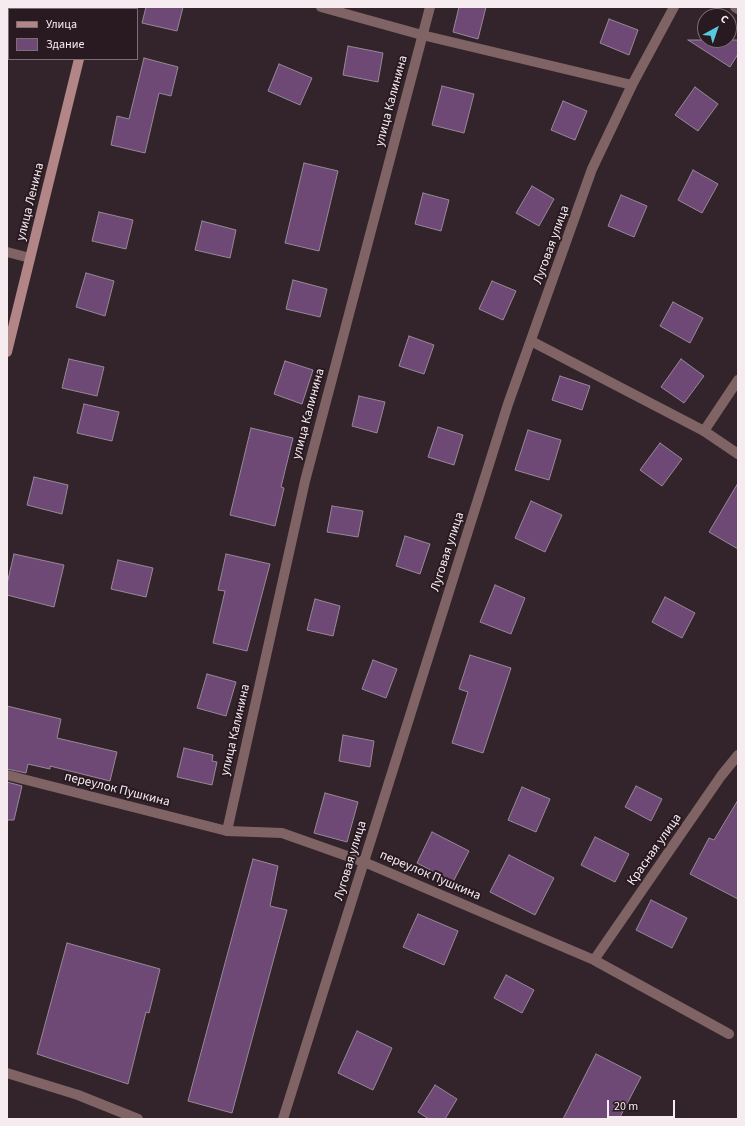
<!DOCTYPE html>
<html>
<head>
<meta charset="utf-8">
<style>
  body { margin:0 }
  #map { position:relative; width:745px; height:1126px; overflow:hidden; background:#33242b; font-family:"Source Sans 3",sans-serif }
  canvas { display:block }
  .frame { position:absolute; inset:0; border:8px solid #f6ecf0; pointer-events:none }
  .legend { position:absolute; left:8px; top:8px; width:130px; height:52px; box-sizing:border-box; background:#291a21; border:1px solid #7b6e74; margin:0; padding:5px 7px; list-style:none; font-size:12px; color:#f6ecf0 }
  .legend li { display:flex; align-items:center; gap:8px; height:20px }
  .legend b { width:20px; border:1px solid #7b6e74 }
  .north { position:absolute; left:697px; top:8px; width:40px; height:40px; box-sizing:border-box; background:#291a21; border:1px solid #7b6e74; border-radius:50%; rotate:40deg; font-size:11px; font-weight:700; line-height:16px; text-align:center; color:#f6ecf0 }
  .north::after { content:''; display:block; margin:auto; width:14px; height:18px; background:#55cadf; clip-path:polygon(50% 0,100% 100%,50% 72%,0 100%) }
  .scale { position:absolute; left:607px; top:1100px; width:68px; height:18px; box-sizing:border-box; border:2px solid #f6ecf0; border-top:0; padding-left:5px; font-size:12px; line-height:14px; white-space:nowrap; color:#f6ecf0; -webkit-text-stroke:3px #291a21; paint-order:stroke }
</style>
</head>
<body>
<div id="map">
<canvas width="745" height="1126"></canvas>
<div class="frame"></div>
<ul class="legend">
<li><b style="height:5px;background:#b28586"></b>Улица</li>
<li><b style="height:11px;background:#6e4975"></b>Здание</li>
</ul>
<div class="north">С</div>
<div class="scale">20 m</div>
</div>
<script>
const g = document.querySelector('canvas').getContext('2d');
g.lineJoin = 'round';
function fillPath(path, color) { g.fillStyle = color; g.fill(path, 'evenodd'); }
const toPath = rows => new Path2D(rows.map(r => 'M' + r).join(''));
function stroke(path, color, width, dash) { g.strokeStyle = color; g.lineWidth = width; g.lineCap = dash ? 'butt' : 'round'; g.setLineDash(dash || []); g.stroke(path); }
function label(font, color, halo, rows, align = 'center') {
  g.font = font + ' "Source Sans 3",sans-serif'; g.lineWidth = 4; g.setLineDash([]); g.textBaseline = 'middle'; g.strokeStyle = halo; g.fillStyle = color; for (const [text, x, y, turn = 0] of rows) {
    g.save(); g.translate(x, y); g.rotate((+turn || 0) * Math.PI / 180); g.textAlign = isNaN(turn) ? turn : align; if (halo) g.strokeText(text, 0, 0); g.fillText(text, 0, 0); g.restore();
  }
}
const building = toPath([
  [146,7,183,7,177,31,142,23,146,7],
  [459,7,486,7,478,39,453,32,459,7],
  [609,19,638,30,629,55,600,43,609,19],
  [688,40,738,40,738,54,730,67,688,40],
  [348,46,383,53,378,82,343,75,348,46],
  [144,58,178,67,171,96,159,93,145,153,111,145,117,116,129,119,144,58],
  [279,64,312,78,300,105,268,91,279,64],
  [442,86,474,94,464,133,432,125,442,86],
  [695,87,718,104,698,131,675,115,695,87],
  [563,101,587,111,575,140,551,130,563,101],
  [304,163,338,171,319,251,285,243,304,163],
  [693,170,718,184,702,213,678,200,693,170],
  [532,186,554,199,539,226,516,213,532,186],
  [423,193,449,200,441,231,415,224,423,193],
  [621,195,647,206,634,237,608,226,621,195],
  [99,212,133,220,126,249,92,241,99,212],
  [202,221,236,230,230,258,195,250,202,221],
  [86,273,114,281,105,316,76,307,86,273],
  [293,280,327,289,320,317,286,309,293,280],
  [492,281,516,291,503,320,479,309,492,281],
  [673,302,703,318,690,343,660,326,673,302],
  [409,336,434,345,424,374,399,366,409,336],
  [69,359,104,367,97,396,62,388,69,359],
  [681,359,704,376,684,403,661,387,681,359],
  [285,361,313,370,302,404,274,394,285,361],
  [560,376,590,386,582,410,552,400,560,376],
  [359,396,385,402,377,433,352,426,359,396],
  [84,404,119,412,112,441,77,433,84,404],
  [438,427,463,435,454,465,428,457,438,427],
  [251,428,293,438,281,487,284,488,275,526,230,515,251,428],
  [528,430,561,440,549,480,515,470,528,430],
  [660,443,682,459,662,486,640,470,660,443],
  [34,477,68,485,62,514,27,505,34,477],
  [738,483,738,549,709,532,738,483],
  [531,501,562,515,545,552,515,538,531,501],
  [332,506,363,511,358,537,327,532,332,506],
  [405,536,430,544,420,574,396,566,405,536],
  [14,554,64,565,54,607,7,595,7,584,14,554],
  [226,554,270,564,247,651,213,643,225,591,218,590,226,554],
  [118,560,153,568,146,597,111,589,118,560],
  [495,585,525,598,511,634,480,622,495,585],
  [665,597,695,613,682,638,652,622,665,597],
  [315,599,340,606,333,636,307,630,315,599],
  [470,655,511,668,483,753,452,743,468,692,459,689,470,655],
  [373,660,397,669,386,698,362,689,373,660],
  [207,674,236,682,226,716,197,708,207,674],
  [7,706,61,719,57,738,117,752,110,781,50,766,50,769,28,764,26,773,7,769,7,706],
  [343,735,374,741,370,767,339,761,343,735],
  [184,748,213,755,212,761,217,762,212,785,177,777,184,748],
  [7,782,22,786,14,820,7,820,7,782],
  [636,786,662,799,651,821,625,807,636,786],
  [522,787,550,799,536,832,508,820,522,787],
  [325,793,358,802,347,842,314,833,325,793],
  [738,800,738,899,690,874,709,838,714,840,738,800],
  [432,832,469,851,453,882,417,863,432,832],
  [595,837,629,854,615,882,581,865,595,837],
  [509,855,554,878,535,915,490,892,509,855],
  [253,859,278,866,270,906,287,910,232,1113,188,1101,253,859],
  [651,900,687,918,672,948,636,930,651,900],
  [418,914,458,931,444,965,403,947,418,914],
  [67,943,160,969,149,1013,146,1012,128,1084,37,1054,67,943],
  [506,975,534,990,522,1013,494,998,506,975],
  [357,1031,392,1048,373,1090,338,1073,357,1031],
  [596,1054,641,1077,619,1119,563,1119,596,1054],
  [435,1085,457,1099,445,1119,429,1119,418,1112,435,1085]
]);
fillPath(building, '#6e4975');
stroke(building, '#968998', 1);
stroke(toPath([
  [321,7,422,35,632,85],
  [735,7,738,9],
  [7,252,30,258],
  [531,341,704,431,738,454],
  [7,1073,78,1095,138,1119]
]), '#806465', 10);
stroke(toPath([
  [704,431,738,380],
  [7,775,227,831,282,833,364,862,594,960,729,1034],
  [227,831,305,481,430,7],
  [594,960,721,776,738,755],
  [283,1119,508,404,592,169,632,85,674,7]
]), '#806465', 10);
stroke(toPath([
  [92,9,92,7],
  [7,352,79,59]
]), '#b28586', 10);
label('13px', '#f6ecf0', '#291a21', [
  ["улица Калинина",392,101,-75],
  ["улица Ленина",31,202,-76],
  ["Луговая улица",552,245,-70],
  ["улица Калинина",309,414,-75],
  ["Луговая улица",448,552,-72],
  ["улица Калинина",236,730,-77],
  ["переулок Пушкина",117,790,14],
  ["Красная улица",655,850,-55],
  ["Луговая улица",351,861,-73],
  ["переулок Пушкина",430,876,23]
]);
</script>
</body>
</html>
